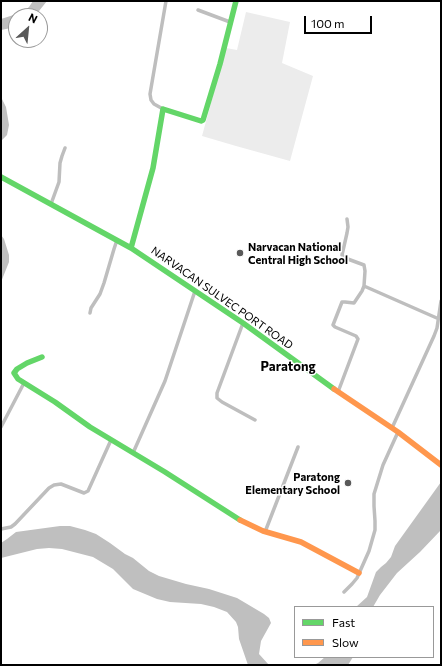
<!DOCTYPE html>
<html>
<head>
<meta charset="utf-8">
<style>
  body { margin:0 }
  #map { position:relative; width:442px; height:666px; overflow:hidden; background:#fff; font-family:Commissioner,sans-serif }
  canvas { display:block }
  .frame { position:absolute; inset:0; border:2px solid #000; pointer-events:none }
  .legend { position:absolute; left:294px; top:606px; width:140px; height:52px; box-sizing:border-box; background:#fff; border:1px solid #999; margin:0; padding:5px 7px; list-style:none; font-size:12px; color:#000 }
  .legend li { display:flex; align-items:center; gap:8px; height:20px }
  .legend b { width:20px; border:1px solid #999 }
  .north { position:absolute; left:8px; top:8px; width:40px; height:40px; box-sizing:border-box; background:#fff; border:1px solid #999; border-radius:50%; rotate:27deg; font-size:11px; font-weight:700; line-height:16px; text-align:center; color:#000 }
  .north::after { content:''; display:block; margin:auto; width:14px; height:18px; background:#595959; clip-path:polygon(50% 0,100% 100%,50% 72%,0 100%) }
  .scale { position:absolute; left:304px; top:16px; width:68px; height:18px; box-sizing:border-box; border:2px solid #000; border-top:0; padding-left:5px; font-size:12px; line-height:14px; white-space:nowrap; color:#000; -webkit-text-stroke:3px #fff; paint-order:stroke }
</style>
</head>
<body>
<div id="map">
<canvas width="442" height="666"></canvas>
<div class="frame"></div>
<ul class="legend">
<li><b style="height:5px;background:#63d668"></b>Fast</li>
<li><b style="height:5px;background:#ff974d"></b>Slow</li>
</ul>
<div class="north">N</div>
<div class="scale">100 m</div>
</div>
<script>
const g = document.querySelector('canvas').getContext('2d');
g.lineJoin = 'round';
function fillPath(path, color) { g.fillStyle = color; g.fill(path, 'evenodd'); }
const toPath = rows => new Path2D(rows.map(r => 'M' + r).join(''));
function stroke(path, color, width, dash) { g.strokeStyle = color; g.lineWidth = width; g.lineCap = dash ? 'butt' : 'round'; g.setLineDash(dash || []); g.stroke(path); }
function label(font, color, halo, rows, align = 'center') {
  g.font = font + ' Commissioner,sans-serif'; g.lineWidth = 3; g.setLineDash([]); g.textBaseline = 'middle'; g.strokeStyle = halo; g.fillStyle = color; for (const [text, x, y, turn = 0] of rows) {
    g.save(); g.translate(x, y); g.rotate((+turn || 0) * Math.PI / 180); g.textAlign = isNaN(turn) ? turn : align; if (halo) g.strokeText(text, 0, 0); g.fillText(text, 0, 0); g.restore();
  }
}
fillPath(toPath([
  [246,12,290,22,282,63,313,76,290,161,236,146,202,136,226,48,237,50]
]), '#ececec');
fillPath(toPath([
  [33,1,47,1,35,16,16,16,16,27,1,30,1,19,23,12,29,7],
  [1,97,6,107,9,125,7,135,1,141],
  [1,235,4,239,9,255,9,262,1,282],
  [441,482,441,530,420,552,397,573,380,595,373,607,356,607,367,597,376,572,381,567,386,563,391,557,395,546],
  [60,526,70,526,85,530,96,534,110,543,125,554,133,558,149,571,159,576,186,584,209,589,237,598,264,614,269,618,271,623,261,641,259,654,269,665,248,665,239,639,238,627,236,622,227,612,214,607,201,604,170,602,157,599,133,589,113,569,93,557,62,549,49,548,37,549,1,558,1,543,7,539,16,532],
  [325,657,353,657,348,665,314,665,318,663]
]), '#bfbfbf');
stroke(toPath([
  [198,10,230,22],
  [163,109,154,104,151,100,150,94,166,1],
  [51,204,59,182,60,163,62,156,65,148],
  [364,286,439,319],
  [90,313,91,308,100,294,104,283,114,249,117,240],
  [243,323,217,393,217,398,222,402,255,420],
  [338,392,358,339,356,336,335,327,333,325,342,302,345,302,354,303,362,291,364,286,365,271,364,265,345,258,342,255,347,233,348,227,347,219],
  [1,427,24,383],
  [392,428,434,336,437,328,441,301],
  [133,453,165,381,195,291],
  [1,529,11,527,15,524,49,488,54,485,61,484,84,493,88,491,111,440],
  [265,532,298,447],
  [344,592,352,584,357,578,369,551,375,530,375,521,374,506,374,494,383,465,398,432]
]), '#bebebe', 3.5);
stroke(toPath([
  [1,177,131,248,243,323,334,389],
  [131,248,153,168,163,109,201,121,203,120,220,64,236,1],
  [42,357,27,363,17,369,14,373,18,379,55,402,90,427,165,472,240,520]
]), '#63d668', 5.5);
stroke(toPath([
  [334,389,398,432,441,465],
  [240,520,263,531,301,542,359,573]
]), '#ff974d', 5.5);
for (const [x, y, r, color] of [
  [240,253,4,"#595959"],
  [348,483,4,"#595959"]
]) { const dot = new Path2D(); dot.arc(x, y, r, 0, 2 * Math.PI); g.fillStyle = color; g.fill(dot); stroke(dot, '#fff', 1.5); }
label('bold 11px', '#000', '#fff', [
  ["Narvacan National",248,247],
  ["Central High School",248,260],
  ["Paratong",340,477,"right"],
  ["Elementary School",340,490,"right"]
], 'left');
label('11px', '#000', '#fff', [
  ["NARVACAN SULVEC PORT ROAD",222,298,35]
]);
label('bold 13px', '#000', '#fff', [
  ["Paratong",288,367]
]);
</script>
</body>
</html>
